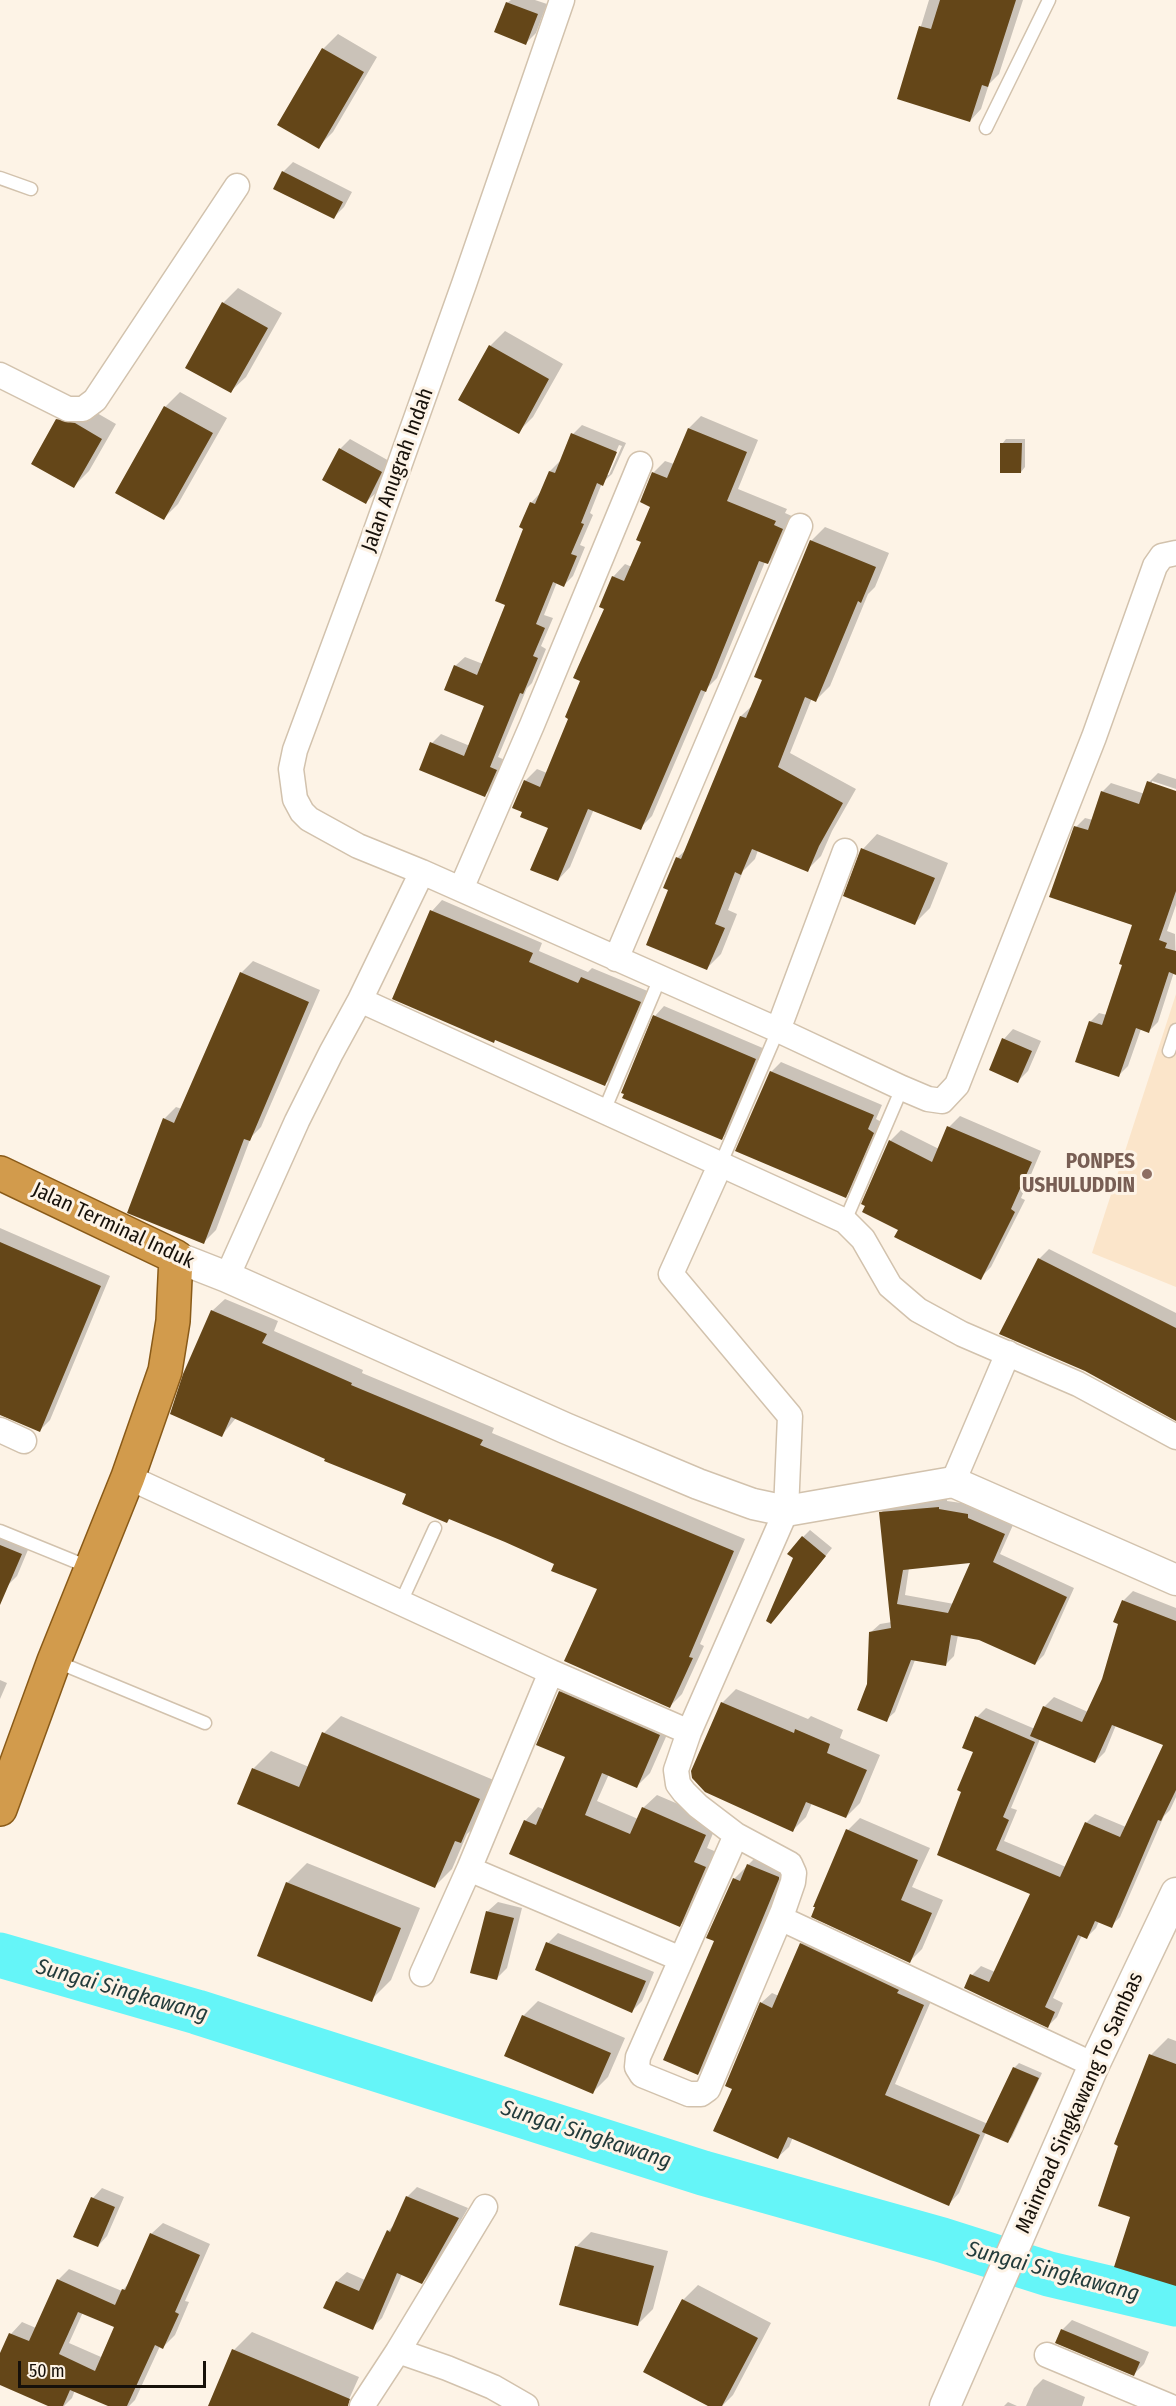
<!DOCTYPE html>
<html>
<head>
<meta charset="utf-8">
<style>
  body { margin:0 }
  #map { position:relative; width:1176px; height:2406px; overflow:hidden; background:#fdf3e6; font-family:"Fira Sans Condensed",sans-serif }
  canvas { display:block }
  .scale { position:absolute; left:18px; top:2361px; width:188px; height:27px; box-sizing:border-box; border:3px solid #17110a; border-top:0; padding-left:8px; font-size:18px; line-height:21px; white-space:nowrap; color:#17110a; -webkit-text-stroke:4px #fdf3e6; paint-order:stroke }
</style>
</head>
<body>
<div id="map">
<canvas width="1176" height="2406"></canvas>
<div class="scale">50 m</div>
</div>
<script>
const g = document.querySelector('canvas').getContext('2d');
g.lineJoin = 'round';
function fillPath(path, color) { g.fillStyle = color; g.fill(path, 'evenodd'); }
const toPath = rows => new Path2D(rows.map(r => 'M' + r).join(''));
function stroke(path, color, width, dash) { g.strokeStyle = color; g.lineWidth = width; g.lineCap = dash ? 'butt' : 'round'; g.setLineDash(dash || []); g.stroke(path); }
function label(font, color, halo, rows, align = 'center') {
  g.font = font + ' "Fira Sans Condensed",sans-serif'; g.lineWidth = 6; g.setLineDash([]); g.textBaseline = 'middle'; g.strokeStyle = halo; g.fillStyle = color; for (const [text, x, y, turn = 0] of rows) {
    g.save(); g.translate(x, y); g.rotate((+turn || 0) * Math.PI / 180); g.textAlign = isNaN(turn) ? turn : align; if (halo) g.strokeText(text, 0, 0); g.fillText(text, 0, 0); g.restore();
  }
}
fillPath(toPath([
  [1176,994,1176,1287,1092,1253]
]), '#fbe5ca');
fillPath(toPath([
  [511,0,535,0,547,4,536,33,526,43,507,3],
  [929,0,1023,0,999,74,989,84,981,109,970,121,899,98],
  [338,34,377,57,333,132,318,147,323,49],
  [293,162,352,192,344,207,334,217,283,172],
  [238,288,282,313,246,377,231,391,223,303],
  [505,331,563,364,533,417,518,432,490,346],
  [180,392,227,418,178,504,164,518,165,407],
  [72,405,90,409,116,424,89,471,74,486,57,420],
  [701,416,758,440,738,489,787,509,785,513,794,517,780,550,768,563,765,562,717,678,707,688,652,816,640,828,594,809,570,867,558,880,550,827,525,781,537,769,547,773,570,718,606,608,613,577,625,564,632,567,643,541,652,506,653,473,665,461,674,464,689,428],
  [582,425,626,443,612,474,602,483,590,513,593,515,580,545,585,547,573,576,564,585,557,582,544,615,553,618,541,646,546,649,532,683,527,688,498,757,505,760,494,786,485,795,432,743,441,734,470,746,486,705,455,666,465,657,483,664,507,604,531,503,541,492,550,471,559,462,561,463,573,434],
  [619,445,622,446,609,475,606,475],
  [350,439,391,462,376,493,366,502,340,449],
  [1006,439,1025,439,1025,467,1021,472,1002,444],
  [825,527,889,553,875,587,868,594,830,686,816,700,812,698,790,753,856,789,832,831,821,856,807,870,758,850,755,859,743,871,728,910,737,914,721,954,707,968,670,890,665,888,678,857,688,848,741,716,754,704,811,541],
  [1158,773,1176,779,1176,789,1152,781,1152,784,1176,792,1176,905,1167,931,1175,934,1176,973,1174,972,1158,1022,1149,1031,1141,1029,1128,1066,1119,1075,1090,1022,1099,1013,1107,1015,1124,964,1134,924,1076,827,1085,818,1093,820,1102,792,1111,783,1145,794,1149,782],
  [877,834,948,863,930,908,915,923,863,849],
  [442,900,542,943,539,951,588,972,592,968,650,992,616,1074,605,1084,496,1039,432,911],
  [253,961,320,990,261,1127,251,1137,216,1230,204,1242,164,1119,176,1107,182,1109,241,973],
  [664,1006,765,1049,731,1128,722,1138,655,1016],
  [1013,1029,1041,1041,1028,1071,1018,1081,991,1070,1004,1039],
  [781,1062,882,1105,876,1119,883,1123,855,1186,846,1196,771,1072],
  [960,1116,1041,1151,1021,1198,1025,1200,991,1267,980,1278,890,1141,901,1130,939,1149,949,1127],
  [0,1228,110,1276,50,1420,40,1430,0,1413],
  [1049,1249,1176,1313,1176,1419,1039,1259],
  [225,1299,278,1321,274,1331,363,1370,362,1373,494,1428,492,1433,745,1539,700,1644,704,1646,682,1694,670,1706,599,1588,556,1563,408,1494,236,1418,222,1435,212,1311],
  [947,1499,947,1501,976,1505,975,1509,1013,1525,1000,1554,1074,1588,1044,1655,1035,1664,979,1638,958,1635,954,1656,945,1665,915,1660,895,1712,886,1720,869,1684,871,1632,880,1624,892,1622,881,1513,889,1504],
  [972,1561,954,1604,905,1595,909,1568],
  [810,1530,832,1548,778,1615,803,1537],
  [0,1532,30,1545,17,1576,7,1586,0,1583],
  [1133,1591,1176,1608,1176,1797,1170,1810,1164,1816,1120,1917,1111,1926,1099,1921,1096,1928,1087,1937,1082,1935,1053,1998,1063,2003,1057,2017,1048,2026,972,1975,981,1966,995,1972,1032,1893,939,1854,963,1791,975,1751,977,1717,986,1708,1035,1729,1044,1707,1054,1697,1088,1712,1103,1680,1120,1623,1115,1622,1124,1600],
  [1116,1725,1166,1745,1126,1827,1095,1814,1086,1823,1066,1867,1004,1841,1017,1810,1011,1808,1040,1739,1095,1762,1105,1752],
  [573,1678,673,1721,650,1773,637,1786,609,1774,597,1801,638,1819,643,1808,657,1795,718,1821,707,1848,719,1853,693,1912,680,1925,525,1821,538,1807,543,1809,567,1756,560,1692],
  [0,1680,7,1683,0,1699],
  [736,1689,808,1719,811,1716,843,1730,840,1738,880,1755,860,1803,846,1817,812,1803,806,1817,792,1831,722,1703],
  [341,1716,496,1781,478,1824,467,1834,452,1869,435,1886,239,1803,254,1768,271,1751,309,1767,324,1733],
  [860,1818,930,1848,912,1887,943,1900,922,1949,910,1961,848,1830],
  [768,1845,798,1857,718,2054,698,2074,716,1940,734,1879],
  [307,1863,420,1908,391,1980,371,2000,287,1883],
  [498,1902,522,1908,507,1968,497,1978,472,1972,488,1911],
  [558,1933,654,1972,642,2001,632,2011,548,1943],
  [811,1933,934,1994,895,2084,988,2124,1014,2068,1019,2063,1042,2073,1012,2137,1008,2141,986,2132,959,2193,949,2204,793,2137,789,2147,778,2157,734,2088,761,2003,772,1993,779,1996,801,1944],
  [538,2001,625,2038,608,2077,593,2092,523,2016],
  [1168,2038,1176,2041,1176,2285,1131,2216,1151,2055],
  [417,2187,468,2208,431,2273,421,2283,402,2274,382,2318,372,2328,325,2307,337,2281,347,2272,365,2280,388,2231,395,2224,407,2197],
  [102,2188,124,2197,107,2236,98,2246,93,2198],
  [163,2223,210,2244,185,2301,189,2302,175,2335,163,2347,160,2346,135,2400,129,2406,111,2406,75,2390,72,2398,64,2406,51,2406,0,2383,0,2357,11,2334,22,2322,36,2328,58,2280,69,2269,122,2291,129,2283,151,2234],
  [83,2312,116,2327,101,2357,69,2343],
  [591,2232,668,2251,653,2309,638,2324,576,2247],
  [698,2285,771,2323,733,2395,722,2406,711,2406,645,2372,683,2300],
  [1072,2320,1149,2352,1144,2364,1134,2374,1062,2330],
  [252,2332,359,2377,346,2406,210,2406,234,2350],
  [1043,2379,1085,2397,1082,2406,1026,2406,1034,2388],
  [1008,2402,1017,2406,1004,2406]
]), '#0003');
stroke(toPath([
  [0,1955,197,2012,703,2173,942,2240,1049,2274,1176,2304]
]), '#65f5f8', 45);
fillPath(toPath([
  [940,0,1016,0,988,87,982,85,970,122,897,99,919,26,931,29],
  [506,2,538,14,526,45,494,32],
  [322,48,364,72,319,149,277,125],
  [282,171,343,202,334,219,273,189],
  [222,302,268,328,231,393,185,368],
  [489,345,549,379,519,434,458,400],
  [164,406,213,433,164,520,115,493],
  [56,419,75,423,102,439,74,488,31,464],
  [688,428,747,452,727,501,776,521,774,525,783,529,768,564,759,561,706,692,701,690,641,830,588,809,558,881,530,870,548,828,520,817,522,812,512,808,524,780,540,787,568,719,565,717,580,681,573,678,604,609,599,607,612,576,624,581,641,542,636,540,650,507,640,502,652,472,667,478],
  [571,433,617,452,603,486,597,483,581,523,584,524,571,554,577,556,564,587,553,582,536,624,545,628,533,656,538,658,523,694,520,693,490,767,497,770,485,797,419,770,430,742,464,756,484,706,444,690,454,665,477,675,505,605,495,601,523,529,519,527,530,502,535,504,549,471,555,473],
  [1000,443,1022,443,1021,473,1000,473],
  [339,448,382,472,366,504,322,480],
  [810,540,876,567,861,603,858,601,816,702,805,697,778,767,843,803,819,846,808,872,752,849,741,875,735,872,715,924,725,928,707,970,646,945,668,890,663,888,676,857,681,859,740,716,746,718,762,680,754,677],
  [1147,781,1176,791,1176,891,1159,940,1167,943,1165,948,1176,951,1176,975,1169,972,1149,1033,1136,1028,1119,1077,1075,1062,1089,1021,1102,1025,1122,965,1119,964,1132,925,1049,897,1074,826,1088,830,1101,791,1139,804],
  [861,848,935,878,915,925,843,896],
  [430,910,533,953,529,962,578,983,581,977,641,1002,605,1086,495,1040,494,1043,392,999],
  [240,972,309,1002,250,1141,244,1139,204,1244,127,1213,163,1118,174,1123],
  [653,1015,756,1059,722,1140,622,1098,624,1094,621,1093],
  [1002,1038,1032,1051,1018,1083,989,1070],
  [770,1071,874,1115,868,1129,874,1133,846,1198,735,1151],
  [947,1126,1032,1162,1011,1209,1015,1212,981,1280,894,1237,898,1230,862,1212,865,1206,861,1204,889,1140,932,1162],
  [0,1242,101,1286,40,1432,0,1415],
  [1038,1258,1176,1328,1176,1421,1085,1371,999,1334],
  [211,1310,267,1334,262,1343,352,1383,351,1385,483,1440,480,1445,734,1551,689,1657,693,1658,670,1708,564,1661,597,1589,551,1571,554,1564,505,1542,449,1519,447,1523,402,1504,406,1494,324,1461,325,1459,231,1417,222,1437,170,1414,183,1374],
  [939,1507,939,1509,968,1514,968,1518,1005,1534,993,1562,1067,1597,1035,1665,979,1640,951,1635,946,1666,911,1660,887,1722,857,1710,867,1684,869,1632,891,1628,879,1512],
  [970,1563,948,1613,897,1604,903,1570],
  [802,1536,826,1556,771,1624,766,1621,793,1558,787,1554],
  [0,1545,22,1554,0,1605],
  [1122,1600,1176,1621,1176,1790,1161,1821,1158,1820,1112,1928,1095,1921,1087,1939,1078,1935,1045,2007,1055,2012,1048,2028,964,1988,970,1974,989,1982,1030,1894,937,1855,961,1792,957,1790,973,1752,962,1748,975,1716,1035,1742,1003,1817,1009,1820,996,1850,1060,1877,1085,1822,1120,1837,1163,1745,1112,1725,1095,1763,1030,1736,1043,1706,1082,1722,1102,1679,1118,1624,1113,1622],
  [559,1691,660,1735,637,1788,602,1773,585,1815,630,1834,642,1807,706,1835,694,1862,706,1867,680,1927,509,1854,524,1820,536,1825,565,1757,536,1745],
  [721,1702,794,1733,795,1729,830,1744,827,1753,867,1770,846,1818,806,1802,793,1832,705,1792,692,1778,691,1771],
  [322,1732,480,1799,461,1843,455,1841,435,1888,237,1804,252,1768,299,1787],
  [846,1829,918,1860,901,1900,932,1913,910,1963,811,1917,815,1907,813,1907],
  [747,1864,779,1877,779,1879,698,2075,663,2060,714,1941,706,1938,733,1878,740,1881],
  [286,1882,401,1928,372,2002,257,1956],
  [486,1911,514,1918,497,1980,470,1973],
  [546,1942,646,1981,632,2013,535,1970],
  [800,1943,899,1990,897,1993,924,2005,885,2095,980,2135,949,2206,788,2137,778,2159,713,2131,732,2089,725,2086,760,2002,772,2008],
  [522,2015,611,2053,593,2094,504,2056],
  [1149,2054,1176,2064,1176,2286,1114,2267,1130,2217,1098,2206,1118,2146,1114,2144],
  [1013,2067,1039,2078,1008,2143,982,2132],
  [406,2196,459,2218,422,2284,397,2273,373,2330,323,2308,336,2281,359,2291,387,2230,390,2232],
  [91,2197,115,2207,98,2247,73,2237],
  [150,2233,200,2255,175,2312,179,2314,163,2349,155,2345,127,2406,108,2406,70,2390,63,2406,48,2406,0,2385,0,2353,9,2333,29,2341,57,2279,115,2305,122,2289,125,2290],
  [78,2312,114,2327,95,2371,59,2354],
  [575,2246,654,2266,638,2326,559,2305],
  [682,2299,758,2338,722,2406,708,2406,643,2372],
  [1061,2329,1140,2362,1134,2376,1055,2343],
  [232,2349,350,2399,348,2406,208,2406]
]), '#644618');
const service = toPath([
  [986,128,1049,0],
  [0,178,31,189],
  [1169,1051,1176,1030],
  [604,1111,660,978],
  [721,1163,778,1030],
  [845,1221,902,1088],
  [0,1531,91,1568],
  [401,1602,435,1528],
  [55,1661,205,1723]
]);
const minor = toPath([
  [0,375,68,409,83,409,95,400,237,186],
  [422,872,358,846,309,819,302,812,295,799,291,769,295,750,368,553,464,284,562,0],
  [461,889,532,725,640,464],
  [616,959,800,526],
  [360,1000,422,872,778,1030,902,1088,928,1099,942,1101,957,1085,1094,737,1155,566,1162,556,1176,553],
  [778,1030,845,851],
  [721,1163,671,1274,790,1416,786,1511,689,1732,676,1770,678,1784,684,1792,698,1806,736,1835,638,2057,637,2067,642,2075,689,2094,701,2094,708,2089,783,1911,793,1882,794,1873,790,1864,736,1835],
  [227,1277,297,1121,331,1053,360,1000,845,1221,863,1239,890,1286,918,1310,962,1334,1078,1384,1176,1437],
  [0,1430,24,1441],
  [128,1477,551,1672],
  [953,1482,1008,1353],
  [469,1869,681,1959],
  [780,1918,1094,2065],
  [422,1974,469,1869,551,1672,689,1732],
  [398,2351,485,2207],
  [1047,2355,1169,2406],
  [362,2406,398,2351,447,2368,493,2387,526,2406]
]);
const tertiary = toPath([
  [176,1257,227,1277,565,1428,698,1484,753,1504,786,1511,953,1482,1176,1580],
  [945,2406,1094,2065,1176,1893]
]);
const trunk = toPath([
  [0,1173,176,1257,173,1321,165,1371,128,1477,54,1661,0,1809]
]);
stroke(service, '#d2c2ad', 15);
stroke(minor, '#d2c2ad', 27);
stroke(tertiary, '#d2c2ad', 33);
stroke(trunk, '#895a18', 36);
stroke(service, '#fff', 12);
stroke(minor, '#fff', 24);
stroke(tertiary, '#fff', 30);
stroke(trunk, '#d29b4c', 33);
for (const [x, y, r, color] of [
  [1147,1174,6,"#8d6e63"]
]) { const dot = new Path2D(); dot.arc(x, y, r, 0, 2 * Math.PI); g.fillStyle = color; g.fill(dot); stroke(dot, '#fdf3e6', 2); }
label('21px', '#17110a', '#fdf3e6', [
  ["Jalan Anugrah Indah",398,470,-70],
  ["Jalan Terminal Induk",113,1226,25],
  ["Mainroad Singkawang To Sambas",1080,2103,-66]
]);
label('bold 21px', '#785e54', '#fdf3e6', [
  ["PONPES",1135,1162],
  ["USHULUDDIN",1135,1186]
], 'right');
label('italic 22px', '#233c3c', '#fdf3e6', [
  ["Sungai Singkawang",122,1991,16],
  ["Sungai Singkawang",586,2135,18],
  ["Sungai Singkawang",1053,2272,15]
]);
</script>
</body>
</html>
